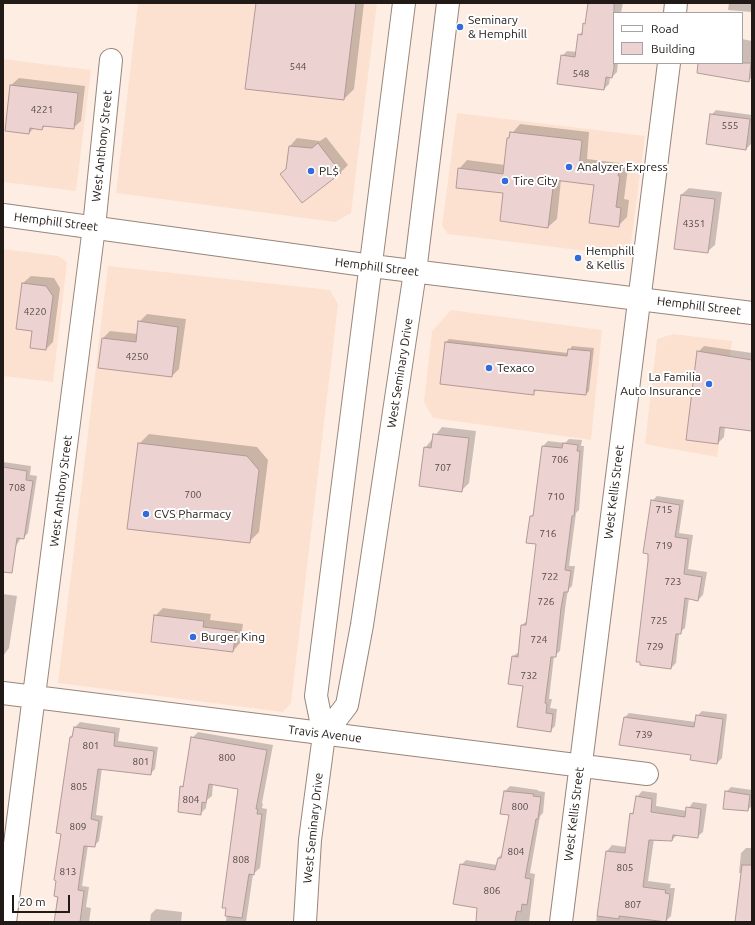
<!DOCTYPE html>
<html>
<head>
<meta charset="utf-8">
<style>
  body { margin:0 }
  #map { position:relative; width:755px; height:925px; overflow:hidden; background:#feede3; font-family:Ubuntu,sans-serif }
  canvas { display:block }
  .frame { position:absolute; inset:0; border:4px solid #211a16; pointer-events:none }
  .legend { position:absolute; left:613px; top:12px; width:130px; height:52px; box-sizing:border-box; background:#fff; border:1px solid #a6a3a2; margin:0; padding:5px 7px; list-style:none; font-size:12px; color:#211a16 }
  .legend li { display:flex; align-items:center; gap:8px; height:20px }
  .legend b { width:20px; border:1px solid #a6a3a2 }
  .scale { position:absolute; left:12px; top:895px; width:58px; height:18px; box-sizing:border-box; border:2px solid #211a16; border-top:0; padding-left:5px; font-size:12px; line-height:14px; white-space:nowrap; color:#211a16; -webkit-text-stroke:3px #fff; paint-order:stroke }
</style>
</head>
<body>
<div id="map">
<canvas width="755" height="925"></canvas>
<div class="frame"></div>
<ul class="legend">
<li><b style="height:5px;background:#fff"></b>Road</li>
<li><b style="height:11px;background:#ecd3d1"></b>Building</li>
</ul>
<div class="scale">20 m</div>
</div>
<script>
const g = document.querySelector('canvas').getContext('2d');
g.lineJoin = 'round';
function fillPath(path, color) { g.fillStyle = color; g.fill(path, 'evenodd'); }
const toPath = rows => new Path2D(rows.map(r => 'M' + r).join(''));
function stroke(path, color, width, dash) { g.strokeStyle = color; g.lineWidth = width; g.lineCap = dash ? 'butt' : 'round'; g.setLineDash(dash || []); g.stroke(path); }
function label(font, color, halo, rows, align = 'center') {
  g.font = font + ' Ubuntu,sans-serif'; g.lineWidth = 4; g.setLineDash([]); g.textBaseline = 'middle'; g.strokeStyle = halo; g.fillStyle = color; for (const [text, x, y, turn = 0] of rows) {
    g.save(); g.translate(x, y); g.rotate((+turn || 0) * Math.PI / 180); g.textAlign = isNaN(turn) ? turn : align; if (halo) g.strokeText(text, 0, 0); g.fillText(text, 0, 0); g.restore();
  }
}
fillPath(toPath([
  [138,3,377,3,351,213,335,222,116,193],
  [3,59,91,70,76,191,3,182],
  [457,113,645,136,630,251,620,255,448,234,442,226],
  [3,249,58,256,67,262,53,382,3,376],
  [108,266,330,290,338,304,291,703,283,712,58,683],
  [451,310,602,330,591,440,433,418,424,402,432,331],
  [673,334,732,341,717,457,645,444,657,339]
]), '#fde1d0');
fillPath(toPath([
  [256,3,364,3,354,89,344,99],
  [589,3,623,3,621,13,614,13,614,63,618,63,617,72,612,77,610,77,609,84,604,89,562,56,567,51,577,52,579,35,583,31,586,22],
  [726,3,752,3,752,12,728,10,729,3],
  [742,39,752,41,752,77,748,81,717,63,742,63],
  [19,78,85,86,81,121,73,128,46,125,42,129,34,128,29,133,6,130,11,85],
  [716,110,752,115,751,144,746,149,711,115],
  [520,124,589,132,587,159,627,164,626,167,628,168,624,199,629,200,627,217,618,226,595,184,561,180,557,219,548,227,501,220,504,192,459,169,467,160,505,165,508,138],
  [326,137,348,165,340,173,287,168,290,146,297,138,320,141],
  [689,188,722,192,715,245,707,252,681,195],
  [31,276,54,278,60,288,53,342,46,349,34,330,23,283],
  [147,314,186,319,179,369,172,376,103,338,110,331,138,334,139,322],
  [449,339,568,353,572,346,594,348,589,391,586,394,537,390,533,393,446,342],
  [704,346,752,353,752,430,725,426,724,437,718,443,698,352],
  [442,427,476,431,469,483,462,490,425,448],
  [149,434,257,447,268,460,259,532,249,542,139,444],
  [569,439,582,440,581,446,584,446,579,510,576,513,569,566,575,566,572,586,568,590,566,602,560,651,554,656,549,699,552,699,550,708,557,709,555,726,550,731,524,685,513,656,519,652,522,625,528,620,537,543,531,516,535,513,543,446,548,441,565,443],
  [3,462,31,466,30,475,37,476,28,533,23,538,21,538,16,546,3,544],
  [657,496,684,500,679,533,693,535,688,569,707,572,703,595,698,600,689,598,685,628,679,633,676,663,671,668,649,561,652,501],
  [3,594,17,596,9,648,3,656],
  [163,608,211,614,210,620,243,624,240,643,233,651,155,616],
  [702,711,727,714,722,758,717,763,692,755,624,718,629,713,696,722,697,716],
  [80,722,120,728,118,741,158,747,155,769,150,774,102,768,96,815,103,816,99,841,94,846,88,845,82,886,89,887,86,907,91,908,89,922,55,922,70,737,74,734,75,727],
  [198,732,273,745,262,803,263,804,262,808,267,809,260,868,253,874,246,922,226,922,239,788,213,784,212,796,207,800,206,808,200,814,181,787,185,783,192,738],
  [510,786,538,790,538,791,545,792,543,813,540,816,530,873,535,874,529,922,477,922,479,907,461,865,466,860,497,865,498,858,503,853,510,815,505,791],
  [731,787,752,790,752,806,747,810,726,792],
  [642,791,657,793,656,806,687,811,693,802,707,804,703,832,697,837,677,835,672,840,654,839,648,881,671,884,670,888,675,888,671,916,665,922,653,920,652,922,596,922,607,851,612,845,626,847,631,814,635,810,637,797],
  [746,848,752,848,752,922,736,922,742,873,739,873,741,853],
  [156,909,182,912,181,922,150,922,151,914]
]), '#0003');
const building = toPath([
  [256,3,356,3,344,100,245,89,256,3],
  [588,3,614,3,614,68,612,78,606,77,604,90,557,84,561,55,575,57,578,34,582,35,583,23,585,24,588,3],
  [698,63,751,63,749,82,697,73,698,63],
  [10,85,78,93,74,129,43,126,42,130,30,128,29,134,5,131,10,85],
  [710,114,750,119,746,150,706,144,710,114],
  [510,132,580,140,582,141,579,167,619,172,618,176,620,176,616,207,621,208,619,227,589,223,594,185,554,180,548,228,500,221,503,193,456,188,458,168,503,174,507,138,509,138,510,132],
  [318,143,341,173,302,203,280,174,286,169,289,146,312,148,318,143],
  [681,195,715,199,708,253,674,249,681,195],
  [22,283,46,286,53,296,46,350,30,348,32,331,16,329,22,283],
  [138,321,178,327,172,377,98,368,102,338,136,342,138,321],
  [445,342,567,356,568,349,591,351,586,395,534,390,534,395,440,384,445,342],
  [697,351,752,360,752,431,720,427,718,444,686,440,697,351],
  [433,434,469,438,462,492,419,486,424,447,431,448,433,434],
  [138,443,247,456,259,470,250,543,127,529,138,443],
  [563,443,578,445,577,451,580,451,574,516,572,516,565,570,571,571,568,592,564,592,561,608,556,657,551,657,545,703,547,704,546,713,553,714,551,732,517,727,523,686,508,684,512,656,518,657,521,625,526,625,536,544,526,543,530,516,533,516,542,446,562,448,563,443],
  [3,467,27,471,26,480,33,481,24,539,17,538,12,573,3,572,3,467],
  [651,500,680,505,675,537,688,539,684,574,702,577,698,601,685,598,681,634,676,634,671,669,640,665,640,662,636,662,648,561,648,554,643,553,651,500],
  [154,615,204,621,203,627,236,631,233,652,151,642,154,615],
  [696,715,723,719,717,764,690,760,691,755,619,745,624,717,694,727,696,715],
  [74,727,115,733,114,746,154,751,151,775,98,769,91,819,99,821,95,847,84,846,78,890,84,891,80,922,54,922,58,897,54,896,56,881,54,880,61,834,56,833,70,737,72,737,74,727],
  [191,737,267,750,256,809,258,809,257,814,262,814,254,875,249,874,242,918,225,916,226,908,222,908,238,789,209,784,206,803,202,802,201,815,178,812,180,786,183,787,191,737],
  [504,791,534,794,533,796,541,797,538,819,536,819,525,878,531,879,527,905,522,904,521,912,517,911,515,922,476,922,477,908,453,904,460,864,495,870,498,858,501,858,509,815,500,814,504,791],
  [725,791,750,795,748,811,723,809,725,791],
  [636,796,652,799,651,812,685,817,686,807,701,809,698,838,673,835,672,841,649,840,643,887,666,890,665,893,670,894,666,922,619,916,619,919,597,916,606,851,625,853,630,813,633,814,636,796],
  [742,865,752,865,752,922,735,922,742,865]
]);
fillPath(building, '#ecd3d1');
stroke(building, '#b29a99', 1);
const minor = toPath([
  [675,13,676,3],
  [3,693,647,774],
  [5,922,94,227,111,60],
  [561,922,669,63]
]);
const major = toPath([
  [3,215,372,266,752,313],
  [324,735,347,705,362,625,415,272,448,3],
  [305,922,310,840,324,735,316,696,404,3]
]);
stroke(minor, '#98867a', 24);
stroke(major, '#98867a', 24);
stroke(minor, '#fff', 22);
stroke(major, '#fff', 22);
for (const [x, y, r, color] of [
  [460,27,4,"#336cda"],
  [569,167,4,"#336cda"],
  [311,171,4,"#336cda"],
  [505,181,4,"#336cda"],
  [578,258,4,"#336cda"],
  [489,368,4,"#336cda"],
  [709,384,4,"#336cda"],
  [146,514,4,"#336cda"],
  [193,637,4,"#336cda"]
]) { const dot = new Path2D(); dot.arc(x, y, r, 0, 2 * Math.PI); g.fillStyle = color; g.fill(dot); stroke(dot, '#fff', 1.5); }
label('10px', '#544845', null, [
  ["544",298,67],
  ["548",581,74],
  ["4221",42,110],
  ["555",730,126],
  ["4351",694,224],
  ["4220",35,312],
  ["4250",137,357],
  ["706",560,460],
  ["707",443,468],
  ["708",17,488],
  ["700",193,495],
  ["710",556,497],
  ["715",664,510],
  ["716",548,534],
  ["719",664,546],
  ["722",550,577],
  ["723",673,582],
  ["726",546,602],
  ["725",659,621],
  ["724",539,640],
  ["729",655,647],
  ["732",529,676],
  ["739",644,735],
  ["801",91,746],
  ["800",227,758],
  ["801",141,762],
  ["805",79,787],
  ["804",191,800],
  ["800",520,807],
  ["809",78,827],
  ["804",516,852],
  ["808",241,860],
  ["805",625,868],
  ["813",68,872],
  ["806",492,891],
  ["807",633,905]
]);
label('12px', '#211a16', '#fff', [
  ["Seminary",468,20],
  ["& Hemphill",468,34],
  ["Analyzer Express",577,167],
  ["PL$",319,171],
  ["Tire City",513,181],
  ["Hemphill",586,251],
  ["& Kellis",586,265],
  ["Texaco",497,368],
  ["La Familia",701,377,"right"],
  ["Auto Insurance",701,391,"right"],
  ["CVS Pharmacy",154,514],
  ["Burger King",201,637]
], 'left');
label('12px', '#211a16', '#fff', [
  ["West Anthony Street",102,146,-84],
  ["Hemphill Street",56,222,7],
  ["Hemphill Street",377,267,7],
  ["Hemphill Street",699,306,7],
  ["West Seminary Drive",400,373,-81],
  ["West Anthony Street",61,491,-83],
  ["West Kellis Street",614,492,-83],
  ["Travis Avenue",325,734,7],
  ["West Kellis Street",574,814,-83],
  ["West Seminary Drive",313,828,-84]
]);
</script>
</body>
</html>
